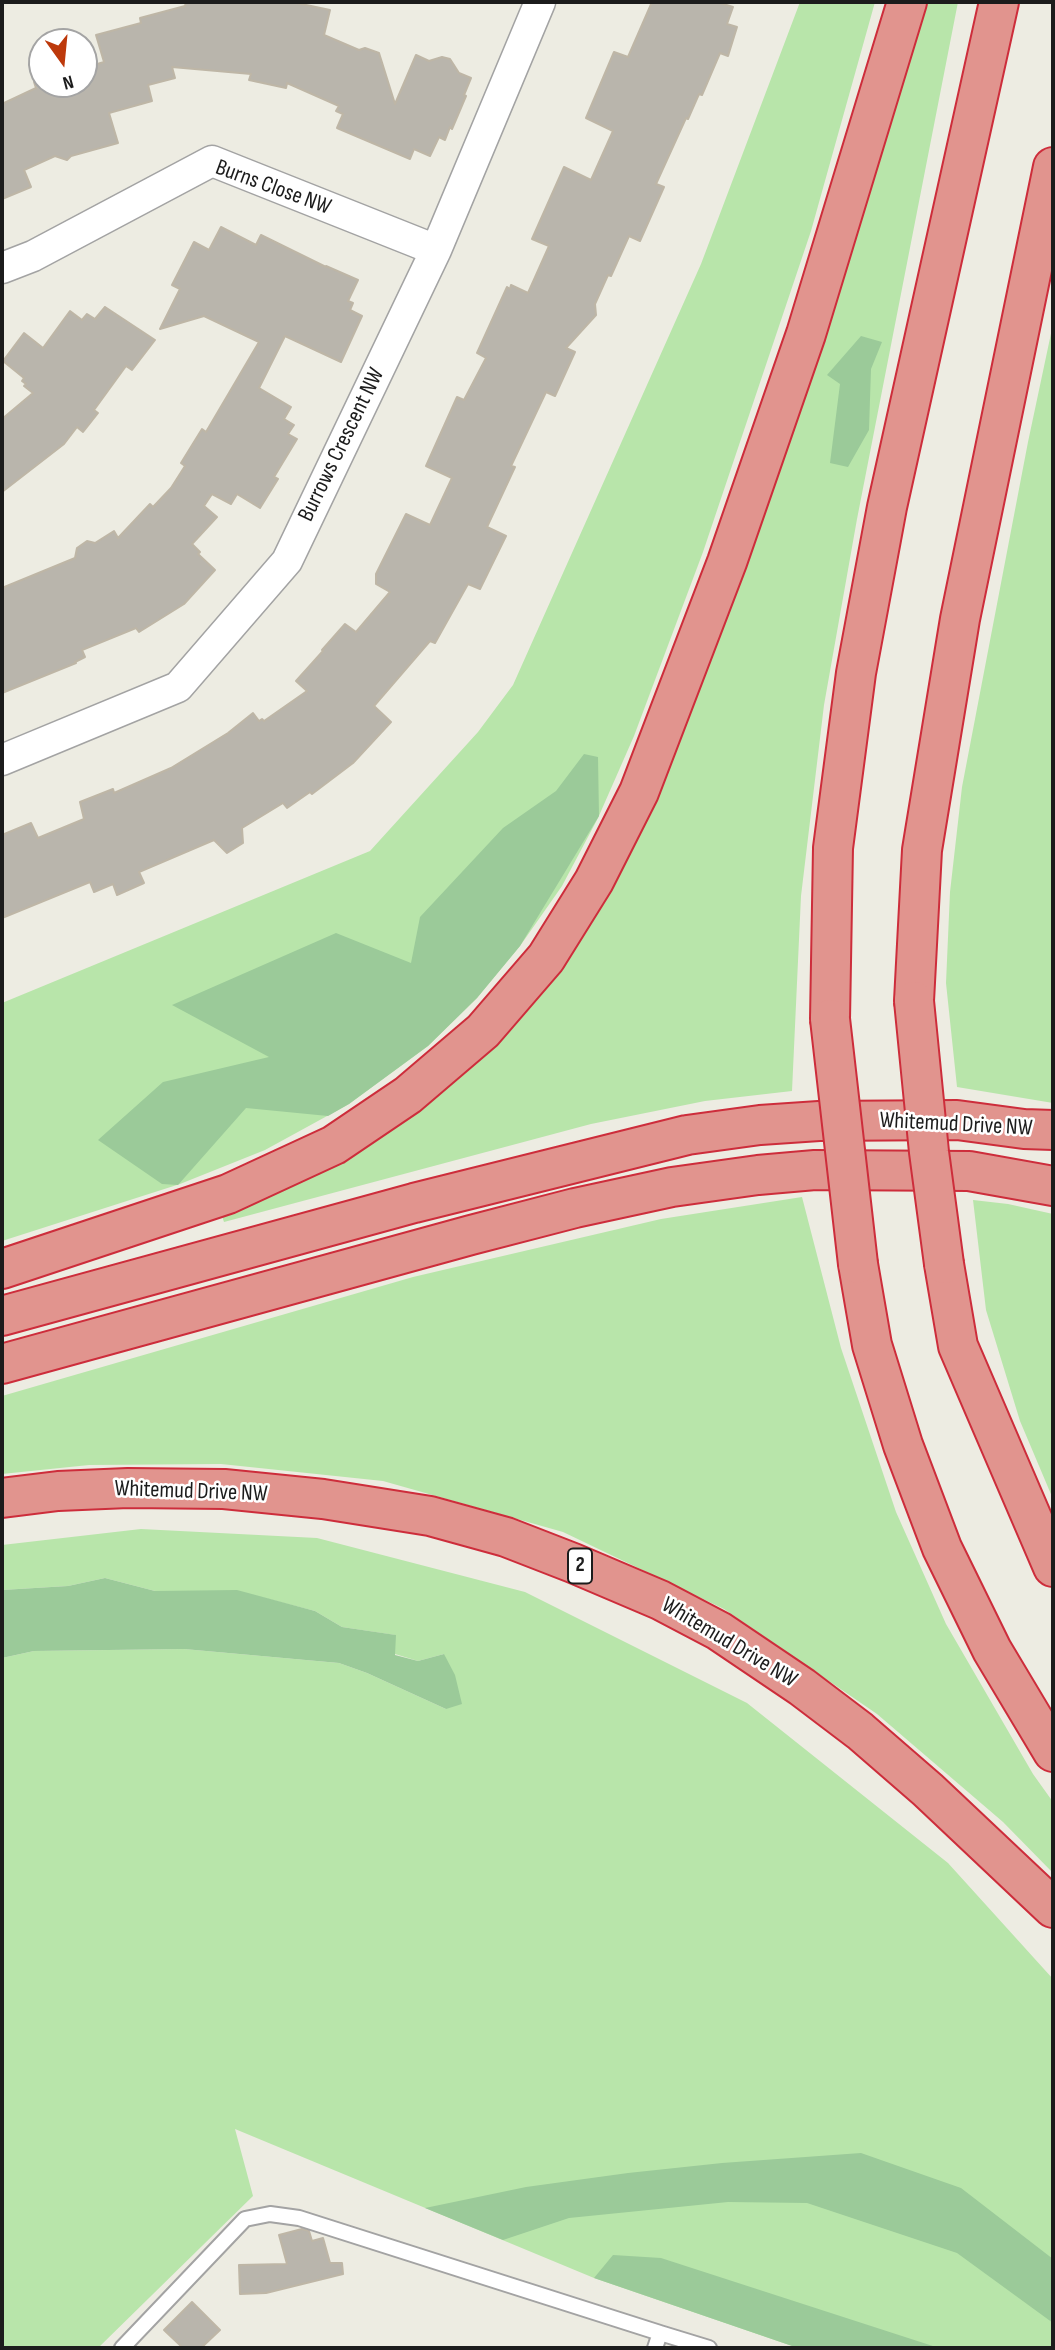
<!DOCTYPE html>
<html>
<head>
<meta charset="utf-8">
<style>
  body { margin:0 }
  #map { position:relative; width:1055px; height:2350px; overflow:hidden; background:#edece2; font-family:"Sofia Sans Condensed",sans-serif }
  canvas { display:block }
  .frame { position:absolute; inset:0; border:4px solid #1c1c1c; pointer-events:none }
  .north { position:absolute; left:28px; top:28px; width:70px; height:70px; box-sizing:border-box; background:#fff; border:2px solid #a4a4a4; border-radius:50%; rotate:165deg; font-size:19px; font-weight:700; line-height:28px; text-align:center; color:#1c1c1c }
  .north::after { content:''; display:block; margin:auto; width:24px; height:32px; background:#bd390b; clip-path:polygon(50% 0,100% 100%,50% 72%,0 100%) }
</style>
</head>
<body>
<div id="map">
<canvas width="1055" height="2350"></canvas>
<div class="frame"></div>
<div class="north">N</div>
</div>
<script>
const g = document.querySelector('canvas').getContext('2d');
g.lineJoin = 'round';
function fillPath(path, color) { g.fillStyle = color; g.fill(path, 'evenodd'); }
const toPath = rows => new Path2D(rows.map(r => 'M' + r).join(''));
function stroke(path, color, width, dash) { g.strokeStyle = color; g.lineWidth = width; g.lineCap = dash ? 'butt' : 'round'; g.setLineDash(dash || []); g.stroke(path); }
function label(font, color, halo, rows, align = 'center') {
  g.font = font + ' "Sofia Sans Condensed",sans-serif'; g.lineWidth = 5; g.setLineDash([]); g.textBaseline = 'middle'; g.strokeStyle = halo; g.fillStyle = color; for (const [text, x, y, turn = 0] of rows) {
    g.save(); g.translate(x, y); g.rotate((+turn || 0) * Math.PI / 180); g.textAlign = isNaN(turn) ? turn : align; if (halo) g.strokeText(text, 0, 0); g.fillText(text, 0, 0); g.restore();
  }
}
fillPath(toPath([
  [800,2,875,2,811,231,703,552,634,736,598,818,562,886,520,946,477,998,428,1046,349,1104,265,1150,180,1184,2,1241,2,1003,370,851,478,732,513,685,701,264],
  [926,2,958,2,857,519,824,705,801,896,792,1091,705,1101,591,1124,224,1222,222,1216,534,996,837,295],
  [1053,324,1053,1103,957,1087,946,983,950,892,962,787,1028,442],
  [802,1197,841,1348,896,1512,946,1624,1033,1774,1053,1802,1053,1873,1003,1822,877,1714,724,1609,563,1532,383,1481,221,1464,89,1465,2,1474,2,1396,413,1277,661,1219],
  [973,1200,1008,1204,1053,1214,1053,1499,1020,1421,986,1310],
  [141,1529,317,1538,525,1592,747,1703,948,1863,1053,1979,1053,2348,798,2348,594,2278,235,2129,253,2196,98,2348,2,2348,2,1658,34,1651,184,1649,339,1663,367,1673,446,1709,444,1654,418,1661,395,1654,395,1635,342,1627,315,1611,237,1591,155,1591,105,1578,68,1586,2,1590,2,1545]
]), '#b8e5aa');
fillPath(toPath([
  [861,336,882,342,871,369,869,430,848,467,830,463,840,384,827,375],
  [584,754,598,757,599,816,520,946,477,998,428,1046,349,1104,328,1116,246,1108,178,1185,162,1184,98,1140,163,1082,269,1057,172,1005,336,933,411,963,420,917,503,828,556,791],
  [105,1578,155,1591,237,1590,315,1611,342,1627,396,1635,395,1655,418,1661,444,1654,455,1675,462,1704,446,1709,367,1673,339,1663,184,1649,34,1651,2,1658,2,1590,68,1586],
  [861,2153,961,2188,1053,2259,1053,2323,957,2253,807,2203,728,2202,569,2218,503,2240,425,2208,526,2187,628,2173,722,2163],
  [613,2255,661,2258,939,2348,798,2348,594,2278]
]), '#9bca99');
const building = toPath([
  [186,2,292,2,330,10,324,35,359,50,365,48,379,53,395,104,416,55,429,61,442,57,450,59,459,73,471,78,464,95,466,96,452,129,450,127,445,140,439,137,430,156,414,149,410,159,337,128,343,114,336,111,339,106,287,83,286,88,249,80,251,74,172,67,175,78,148,85,152,101,109,113,118,143,71,156,67,160,55,156,24,170,31,187,2,199,2,104,36,88,34,82,42,80,42,84,84,84,84,68,104,62,96,35,141,23,140,18,185,6,186,2],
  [652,2,717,2,733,7,727,24,737,27,728,56,720,53,702,95,699,94,688,119,686,118,656,184,664,187,640,241,629,236,611,276,608,275,595,304,596,315,566,348,575,352,555,396,546,392,511,466,515,467,487,527,506,536,480,589,468,584,435,643,430,641,374,706,391,722,353,763,312,794,310,792,287,808,283,803,242,828,243,843,227,853,214,840,139,872,144,883,117,895,113,884,94,892,90,882,2,918,2,835,31,823,38,838,84,819,80,802,113,789,114,793,171,768,228,733,253,713,259,721,262,719,264,721,307,691,296,681,323,651,322,650,345,624,356,632,390,592,376,584,376,574,406,514,430,525,452,478,426,466,457,397,464,400,486,358,477,353,507,287,510,289,511,285,528,293,549,246,532,239,564,167,591,180,613,131,586,118,614,52,628,57,652,2],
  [221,227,256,245,261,235,326,267,326,266,358,280,348,301,353,303,350,310,362,316,341,362,285,336,259,388,291,407,284,419,294,425,288,434,297,439,274,477,278,479,260,508,237,494,231,504,212,494,204,506,217,517,192,544,200,552,198,554,215,570,184,604,139,632,136,628,82,650,85,657,75,662,76,663,2,693,2,588,75,558,77,548,87,541,95,543,114,531,118,538,150,504,153,507,171,488,185,466,181,463,202,429,206,432,259,342,204,316,160,329,180,289,172,285,194,242,209,250,221,227],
  [105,307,155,340,132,370,126,366,94,410,98,413,83,432,77,427,64,444,2,492,2,419,33,393,24,386,26,384,22,381,24,378,3,361,24,333,43,348,70,311,82,320,87,314,95,319,105,307],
  [302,2229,309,2231,312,2241,323,2238,330,2263,342,2263,343,2274,266,2293,240,2294,239,2265,287,2264,279,2235,302,2229],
  [192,2302,220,2330,201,2348,183,2348,164,2330,192,2302]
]);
fillPath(building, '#b9b5ac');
stroke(building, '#beb6a6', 2);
const lane = toPath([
  [122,2348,245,2219,270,2214,299,2218,660,2333],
  [655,2348,660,2333,709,2348]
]);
const street = toPath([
  [2,268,33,256,212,161,436,250],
  [2,760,178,687,287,561,436,250,540,2]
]);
const highway = toPath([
  [914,1001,922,850,960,619,1053,167],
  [830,1019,833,848,856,673,887,507,999,2],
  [858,1264,872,1345,903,1445,942,1548,992,1650,1053,1752],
  [944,1264,958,1346,1053,1567],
  [2,1269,228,1194,334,1145,408,1095,483,1031,546,958,594,881,639,792,727,562,806,334,907,2],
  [2,1316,414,1203,687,1135,760,1125,819,1121,957,1120,1024,1129,1053,1130],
  [2,1364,471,1235,575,1208,672,1187,758,1175,815,1170,969,1171,1053,1186],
  [2,1498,58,1491,128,1488,224,1489,323,1499,430,1516,506,1537,573,1563,660,1600,719,1631,802,1687,860,1731,928,1790,1053,1908]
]);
stroke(lane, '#a3a3a3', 18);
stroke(street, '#a3a3a3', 33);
stroke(highway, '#cd2d3b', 42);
stroke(lane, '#fff', 14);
stroke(street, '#fff', 30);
stroke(highway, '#e1948e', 38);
const highwayBridge = toPath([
  [914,1001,929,1152,944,1264],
  [830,1019,858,1264]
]);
stroke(highwayBridge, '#cd2d3b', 42, []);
stroke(highwayBridge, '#e1948e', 38);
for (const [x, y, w] of [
  [580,1566,24]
]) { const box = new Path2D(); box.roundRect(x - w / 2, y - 17.5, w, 35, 5); g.fillStyle = '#fff'; g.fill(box); stroke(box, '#1c1c1c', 2); }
label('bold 21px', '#1c1c1c', null, [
  ["2",580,1566]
]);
label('23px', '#1c1c1c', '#fff', [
  ["Burns Close NW",273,188,20],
  ["Burrows Crescent NW",342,445,-64],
  ["Whitemud Drive NW",956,1125,3],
  ["Whitemud Drive NW",191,1492,2],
  ["Whitemud Drive NW",729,1643,31]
]);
</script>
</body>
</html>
